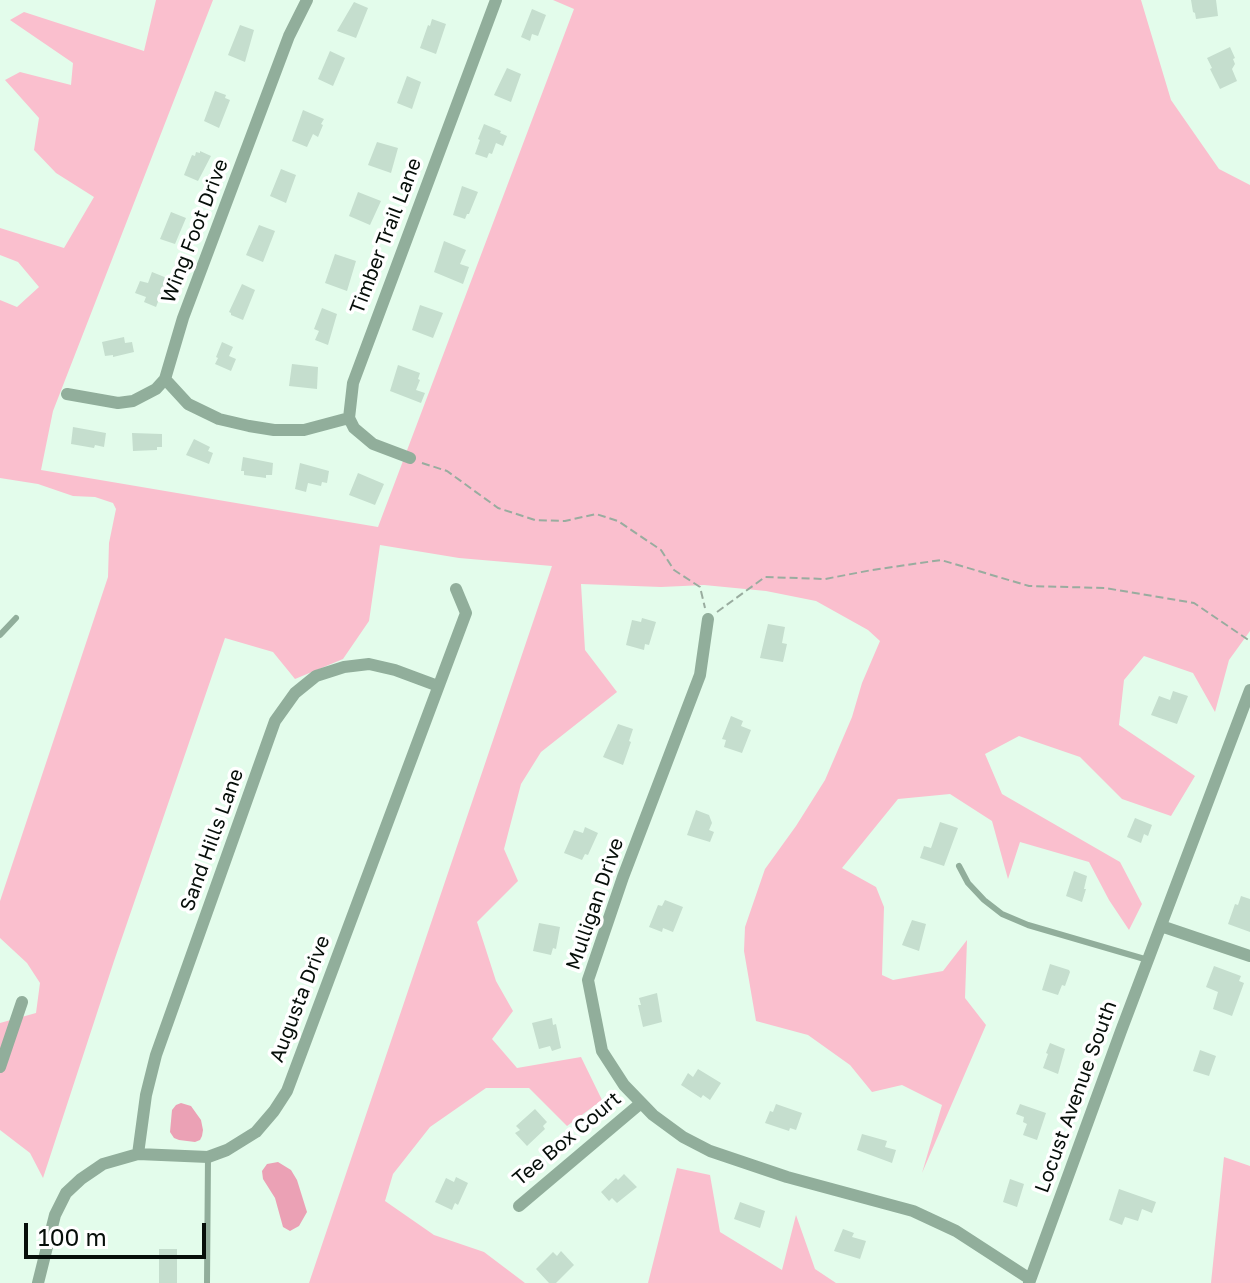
<!DOCTYPE html>
<html>
<head>
<meta charset="utf-8">
<style>
  body { margin:0 }
  #map { position:relative; width:1250px; height:1283px; overflow:hidden; background:#e3fceb; font-family:"Golos Text",sans-serif }
  canvas { display:block }
  .scale { position:absolute; left:24px; top:1223px; width:182px; height:36px; box-sizing:border-box; border:4px solid #060e09; border-top:0; padding-left:10px; font-size:24px; line-height:28px; white-space:nowrap; color:#060e09; -webkit-text-stroke:6px #fff; paint-order:stroke }
</style>
</head>
<body>
<div id="map">
<canvas width="1250" height="1283"></canvas>
<div class="scale">100 m</div>
</div>
<script>
const g = document.querySelector('canvas').getContext('2d');
g.lineJoin = 'round';
function fillPath(path, color) { g.fillStyle = color; g.fill(path, 'evenodd'); }
const toPath = rows => new Path2D(rows.map(r => 'M' + r).join(''));
function stroke(path, color, width, dash) { g.strokeStyle = color; g.lineWidth = width; g.lineCap = dash ? 'butt' : 'round'; g.setLineDash(dash || []); g.stroke(path); }
function label(font, color, halo, rows, align = 'center') {
  g.font = font + ' "Golos Text",sans-serif'; g.lineWidth = 7; g.setLineDash([]); g.textBaseline = 'middle'; g.strokeStyle = halo; g.fillStyle = color; for (const [text, x, y, turn = 0] of rows) {
    g.save(); g.translate(x, y); g.rotate((+turn || 0) * Math.PI / 180); g.textAlign = isNaN(turn) ? turn : align; if (halo) g.strokeText(text, 0, 0); g.fillText(text, 0, 0); g.restore();
  }
}
fillPath(toPath([
  [156,0,213,0,53,411,41,470,378,527,574,9,553,0,1141,0,1171,100,1219,169,1250,185,1250,631,1229,660,1215,712,1193,673,1144,656,1124,680,1119,725,1195,776,1171,816,1122,799,1080,757,1019,736,985,754,1002,794,1120,862,1142,904,1129,930,1109,900,1089,862,1020,842,1008,879,992,821,950,794,898,799,842,868,876,887,884,907,882,975,893,980,943,971,967,940,965,998,986,1025,922,1173,942,1105,902,1085,872,1092,850,1065,808,1035,756,1021,744,951,745,927,765,869,796,826,825,780,852,717,862,683,880,641,868,630,816,601,766,591,704,585,661,587,581,584,585,650,617,692,541,752,521,784,504,849,518,881,477,922,496,981,513,1011,492,1039,517,1068,581,1057,602,1100,567,1126,529,1088,486,1088,430,1127,393,1174,385,1201,434,1235,484,1252,525,1283,309,1283,552,566,459,558,380,545,369,621,343,659,295,679,273,652,225,638,114,961,43,1178,30,1153,0,1130,0,1023,36,1013,40,983,27,963,0,938,0,901,108,577,109,543,116,509,113,503,95,497,73,496,38,484,0,478,0,300,17,307,39,287,18,262,0,255,0,228,64,248,94,197,56,173,34,150,39,118,5,80,20,72,71,85,73,63,10,20,24,12,144,51],
  [1224,1157,1250,1166,1250,1283,1211,1283],
  [677,1168,710,1175,720,1232,782,1270,796,1215,815,1269,836,1283,648,1283]
]), '#fabfce');
fillPath(toPath([
  [181,1103,191,1106,201,1120,203,1130,202,1136,200,1140,195,1142,179,1140,174,1138,170,1132,172,1110,176,1105],
  [278,1162,291,1170,297,1180,307,1212,299,1226,290,1231,283,1227,275,1198,263,1179,262,1171,267,1164]
]), '#eba1b5');
fillPath(toPath([
  [1191,0,1216,0,1218,16,1196,19,1195,13,1193,12],
  [354,2,368,8,356,38,337,31],
  [532,9,546,15,538,36,532,34,530,41,521,37],
  [432,19,446,24,436,54,420,48,428,25,430,26],
  [240,25,254,30,245,62,228,55],
  [1230,47,1235,58,1233,59,1235,64,1232,69,1237,81,1220,89,1210,69,1212,68,1207,58],
  [330,51,345,58,333,86,318,79],
  [507,68,521,74,511,102,494,95],
  [407,76,421,82,412,109,397,103],
  [215,91,226,95,225,98,230,100,219,128,204,121],
  [303,110,324,119,321,124,323,125,318,137,313,134,307,147,292,141],
  [484,124,501,131,500,133,507,136,503,146,496,143,492,154,489,153,487,158,475,154,480,140,478,139],
  [377,142,398,148,391,173,368,165],
  [200,151,211,156,198,181,184,175,192,155,195,156,196,152,200,153],
  [281,169,296,175,286,203,270,196],
  [462,186,478,192,469,214,467,214,465,219,453,215],
  [358,192,381,201,370,225,349,216],
  [171,212,186,218,175,244,160,239],
  [259,225,275,231,263,262,246,255],
  [444,241,466,250,460,264,469,267,463,284,434,272],
  [335,254,356,261,347,291,325,283],
  [152,272,167,278,156,307,144,302,146,297,135,293,140,281,148,283],
  [242,284,255,290,243,320,231,315,231,313,229,312],
  [420,305,443,313,433,338,412,330],
  [322,308,337,314,328,345,315,340,319,331,314,329],
  [124,337,125,343,132,342,134,352,113,357,113,355,105,356,102,342],
  [222,342,233,347,229,356,236,359,231,371,215,364,218,358,216,357],
  [292,364,318,367,317,389,289,386],
  [398,365,420,373,418,379,420,380,416,390,425,393,421,403,390,391],
  [73,427,106,433,104,447,95,445,94,448,71,444],
  [132,433,162,434,162,447,157,447,157,450,133,451],
  [194,439,210,447,208,451,213,453,209,464,186,455],
  [243,457,273,463,272,475,266,475,266,478,244,475,244,471,241,471],
  [300,463,329,471,327,483,322,482,321,486,308,483,306,492,295,489],
  [358,473,384,484,375,505,349,495],
  [642,618,656,622,649,645,645,644,644,650,626,645,632,620,641,622],
  [768,624,785,627,782,643,787,644,783,662,760,658],
  [1173,691,1188,696,1177,724,1151,715,1159,696,1170,700],
  [731,716,743,721,741,726,751,730,742,753,724,747,726,740,722,739],
  [618,724,633,729,629,741,631,742,623,765,603,757],
  [696,810,709,815,712,823,709,830,714,832,710,842,687,835],
  [1135,818,1152,825,1148,836,1144,834,1141,843,1127,837],
  [940,822,958,828,944,866,920,858,924,846,931,848],
  [585,827,598,833,588,855,585,854,582,860,564,853,574,830,583,833],
  [1074,871,1087,876,1084,889,1086,889,1082,902,1066,896],
  [1241,896,1250,899,1250,932,1228,924,1235,904,1238,905],
  [665,900,683,907,673,932,663,928,662,932,649,927,658,905,662,906],
  [912,920,926,924,919,951,902,945],
  [539,923,560,927,556,949,553,948,551,955,533,951],
  [1050,964,1069,970,1070,972,1065,986,1062,985,1058,995,1042,990],
  [1214,966,1241,976,1239,981,1244,983,1232,1016,1213,1009,1218,992,1206,987],
  [657,993,662,1022,643,1027,638,1005,641,1005,639,998],
  [552,1018,553,1025,556,1024,561,1048,552,1051,550,1046,539,1049,532,1023],
  [1050,1043,1065,1049,1058,1074,1043,1068,1048,1054,1046,1053],
  [1200,1050,1216,1056,1209,1076,1193,1071],
  [698,1069,721,1083,710,1100,703,1095,701,1098,681,1085,688,1073,693,1077],
  [776,1104,802,1113,796,1130,790,1128,789,1131,765,1123,770,1111,773,1112],
  [1020,1104,1046,1113,1037,1140,1023,1135,1027,1124,1023,1122,1024,1117,1016,1114],
  [535,1109,547,1122,543,1126,545,1129,527,1146,515,1133,520,1130,516,1126],
  [862,1134,887,1141,885,1147,896,1150,892,1163,857,1150],
  [624,1174,637,1187,617,1203,612,1198,609,1201,601,1192,616,1178,618,1180],
  [456,1177,468,1183,458,1205,455,1203,452,1210,435,1202,446,1178,454,1182],
  [1010,1179,1024,1184,1017,1207,1003,1202],
  [1119,1189,1156,1202,1152,1213,1142,1209,1138,1221,1125,1217,1122,1225,1109,1220],
  [740,1202,765,1211,760,1228,734,1219],
  [843,1229,854,1233,852,1237,866,1241,860,1259,834,1251],
  [159,1249,177,1249,177,1283,159,1283],
  [561,1251,574,1265,556,1283,549,1283,536,1269,553,1252,557,1256]
]), '#c5dece');
stroke(toPath([
  [422,463,447,471,498,508,535,520,565,521,596,514,618,521,661,550,674,570,700,587,705,608],
  [717,612,765,577,825,579,872,570,941,560,1029,586,1105,588,1194,603,1250,641]
]), '#99ac9f', 2, [8, 4]);
stroke(toPath([
  [0,635,16,618],
  [959,866,968,883,984,900,1002,914,1028,925,1148,960],
  [207,1283,208,1157]
]), '#91ae9b', 6);
stroke(toPath([
  [165,379,188,404,219,419,249,426,274,430,304,430,349,418],
  [67,394,118,403,133,401,156,389,165,379,183,318,289,36,307,0],
  [410,458,373,444,354,428,349,418,353,383,496,0],
  [708,619,700,675,623,877,588,980,602,1051,624,1085,653,1115,683,1137,710,1151,787,1177,913,1211,956,1231,1030,1279],
  [1161,926,1250,956],
  [0,1067,22,1002],
  [138,1154,146,1095,156,1055,275,721,295,693,316,676,344,667,369,664,395,670,438,686],
  [519,1206,641,1103],
  [38,1283,55,1215,66,1193,81,1179,103,1164,138,1154,208,1157,227,1150,256,1132,274,1111,287,1091,466,613,456,589],
  [1029,1283,1121,1031,1250,690]
]), '#91ae9b', 12);
label('20px', '#060e09', '#fff', [
  ["Wing Foot Drive",195,231,-69],
  ["Timber Trail Lane",386,236,-69],
  ["Sand Hills Lane",212,840,-70],
  ["Mulligan Drive",595,904,-71],
  ["Augusta Drive",300,999,-69],
  ["Locust Avenue South",1076,1097,-70],
  ["Tee Box Court",567,1139,-40]
]);
</script>
</body>
</html>
